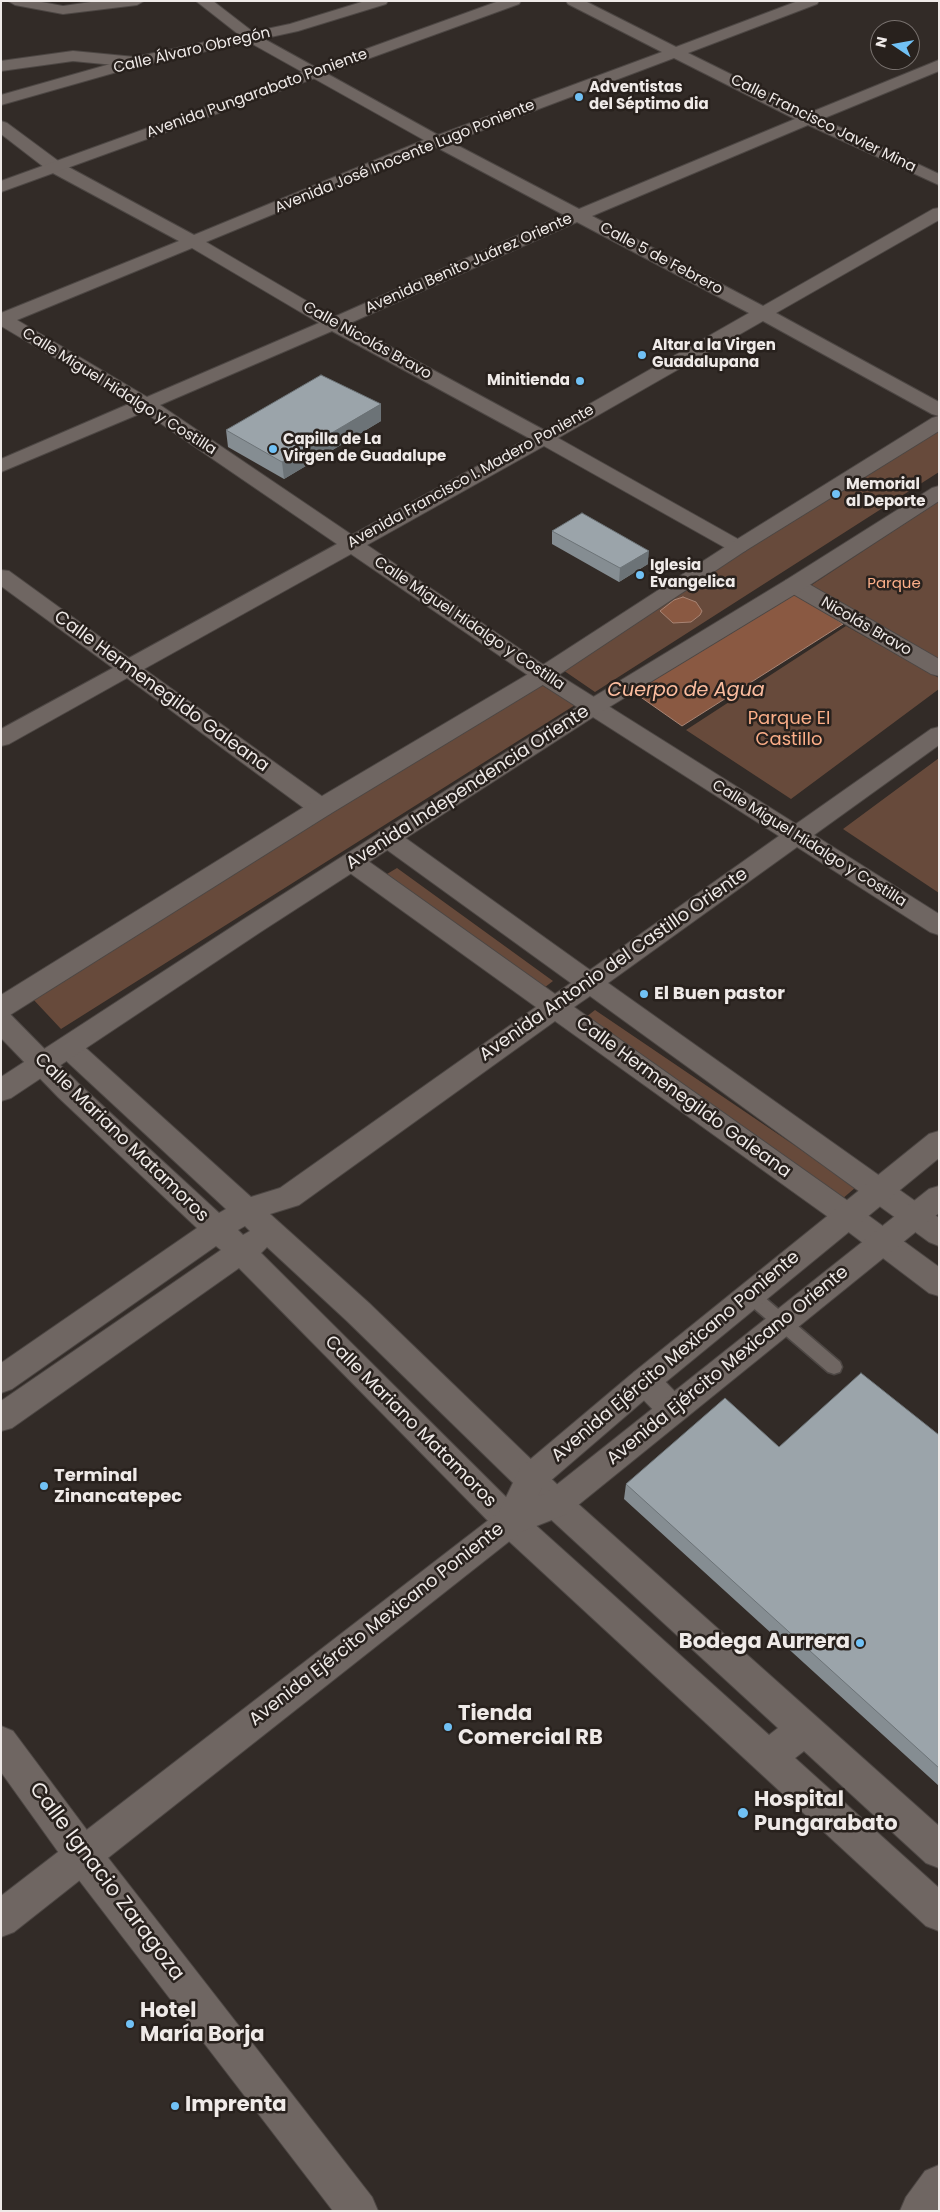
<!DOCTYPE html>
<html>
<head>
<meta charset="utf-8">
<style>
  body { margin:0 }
  #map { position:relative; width:940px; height:2212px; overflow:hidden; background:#322b27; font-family:Poppins,sans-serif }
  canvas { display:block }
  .frame { position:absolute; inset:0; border:2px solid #efeae8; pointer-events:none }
  .north { position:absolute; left:870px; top:20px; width:50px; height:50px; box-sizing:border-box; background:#28211d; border:1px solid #78716e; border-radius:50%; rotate:282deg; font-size:14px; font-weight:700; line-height:20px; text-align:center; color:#efeae8 }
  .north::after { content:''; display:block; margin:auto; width:18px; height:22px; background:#71c1f5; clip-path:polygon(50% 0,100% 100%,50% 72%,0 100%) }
</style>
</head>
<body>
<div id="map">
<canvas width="940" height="2212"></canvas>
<div class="frame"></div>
<div class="north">N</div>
</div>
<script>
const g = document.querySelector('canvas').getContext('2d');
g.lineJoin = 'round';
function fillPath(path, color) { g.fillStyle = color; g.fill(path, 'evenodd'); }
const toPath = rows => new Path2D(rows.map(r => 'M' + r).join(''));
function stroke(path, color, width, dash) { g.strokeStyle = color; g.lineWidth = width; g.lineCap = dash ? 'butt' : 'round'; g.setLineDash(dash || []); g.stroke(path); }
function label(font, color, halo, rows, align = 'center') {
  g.font = font + ' Poppins,sans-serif'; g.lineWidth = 5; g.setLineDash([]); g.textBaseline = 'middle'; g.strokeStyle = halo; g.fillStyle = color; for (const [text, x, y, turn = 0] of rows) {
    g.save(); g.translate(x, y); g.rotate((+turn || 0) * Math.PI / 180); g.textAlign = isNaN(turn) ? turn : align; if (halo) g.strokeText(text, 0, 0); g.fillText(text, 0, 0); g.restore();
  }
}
fillPath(toPath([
  [939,426,939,472,595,692,560,668],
  [939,501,939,663,810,586],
  [846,626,939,678,939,689,791,799,686,730],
  [539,683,575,705,61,1029,31,997],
  [939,758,939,893,843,829],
  [397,868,553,981,540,991,387,874],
  [595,1010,856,1187,841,1200,581,1021]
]), '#674a3b');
const water = toPath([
  [793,591,843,624,682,726,632,691,793,591],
  [683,597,696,602,702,611,700,615,691,622,673,623,660,611,674,600,683,597]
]);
fillPath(water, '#8a5942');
stroke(water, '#a88474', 1);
const lane = toPath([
  [750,1288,756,1290,840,1362,842,1367,840,1372,834,1374,828,1372,744,1300,742,1295,744,1290,750,1288]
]);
const street = toPath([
  [8,1,36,1,63,6,98,1,144,1,137,5,63,14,15,5,8,1],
  [196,1,213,1,257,35,438,135,662,52,568,4,566,1,585,1,676,47,798,1,819,1,817,4,688,53,809,113,939,60,939,71,822,119,939,174,939,185,808,125,592,216,763,306,933,209,939,208,939,220,776,313,939,402,939,416,932,414,763,321,558,438,745,543,749,547,745,551,738,553,731,551,544,446,367,545,551,670,796,824,931,729,939,727,939,745,814,835,939,914,939,935,930,932,797,847,608,983,939,1218,939,1246,929,1242,590,996,574,1007,858,1208,939,1267,939,1296,929,1293,838,1224,555,1021,299,1205,270,1214,369,1303,567,1494,939,1826,939,1868,926,1863,804,1751,795,1758,939,1888,939,1931,926,1926,499,1532,239,1268,12,1428,1,1431,1,1401,221,1250,216,1246,12,1389,1,1393,1,1363,197,1228,58,1097,1,1038,1,1011,10,1014,78,1083,219,1213,226,1209,60,1055,56,1048,60,1041,69,1038,78,1041,251,1197,280,1188,536,1007,343,868,340,862,343,856,352,854,361,856,555,994,571,983,379,844,376,838,379,832,388,830,397,832,590,970,779,836,535,680,351,554,144,669,330,802,333,808,330,814,321,816,312,814,127,678,9,744,1,746,1,729,113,668,1,586,1,570,9,571,129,658,337,544,144,412,1,472,1,459,131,403,1,326,1,313,179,241,49,171,1,134,1,121,7,123,61,163,194,235,424,140,247,41,196,1],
  [674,58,795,119,579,209,451,142,674,58],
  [436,147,564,215,334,317,206,242,436,147],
  [577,222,749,313,544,430,348,324,577,222],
  [192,248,319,323,147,397,17,320,192,248],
  [332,331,529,438,352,535,160,405,332,331],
  [245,1226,250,1231,243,1235,238,1230,245,1226],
  [267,1247,347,1321,545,1514,778,1728,769,1735,521,1512,261,1253,267,1247],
  [73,51,135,57,140,59,143,62,140,65,135,67,73,61,1,71,1,61,73,51],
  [794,579,802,580,939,659,939,676,931,674,786,590,783,585,786,580,794,579],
  [645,1368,656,1372,684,1401,689,1410,684,1419,673,1423,662,1419,634,1390,630,1381,634,1372,645,1368],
  [1,1726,13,1731,95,1841,372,2197,378,2211,333,2211,69,1867,1,1772,1,1726],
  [939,2165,939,2211,900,2211,906,2197,925,2171,939,2165]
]);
const secondary = toPath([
  [365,1,388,1,386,4,298,31,138,66,1,105,1,95,135,57,290,24,365,1],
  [499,1,521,1,519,4,1,192,1,181,499,1],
  [939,416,939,431,745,551,551,680,330,814,10,1015,1,1018,1,995,312,802,535,670,731,543,932,418,939,416],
  [939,486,939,501,802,590,601,712,262,931,11,1098,1,1101,1,1077,244,919,585,702,786,580,932,488,939,486],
  [939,1131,939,1158,656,1390,542,1488,538,1496,545,1494,929,1189,939,1186,939,1213,567,1514,521,1532,14,1932,1,1937,1,1896,499,1512,520,1468,634,1372,929,1134,939,1131]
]);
stroke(lane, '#4d4744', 3);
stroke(street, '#4d4744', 2);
stroke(secondary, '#4d4744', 2);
fillPath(lane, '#6f6662');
fillPath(street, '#6f6662');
fillPath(secondary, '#6f6662');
fillPath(toPath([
  [381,421,284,479,228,447,226,430],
  [552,531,648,564,619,582,552,544],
  [939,1435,939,1786,624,1499,626,1484,779,1447]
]), '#858d92');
fillPath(toPath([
  [381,404,381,421,284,479,282,462],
  [649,551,648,564,619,582,620,568]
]), '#6c7377');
const building = toPath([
  [321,375,381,404,282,462,226,430,321,375],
  [582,513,649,551,620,568,552,531,582,513],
  [861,1373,939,1435,939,1768,626,1484,725,1398,779,1447,861,1373]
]);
fillPath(building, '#9ba4aa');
stroke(building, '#6c7377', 1);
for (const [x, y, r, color] of [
  [579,97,5,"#71c1f5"],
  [642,355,5,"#71c1f5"],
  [580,381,5,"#71c1f5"],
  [273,449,5,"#71c1f5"],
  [836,494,5,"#71c1f5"],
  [640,575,5,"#71c1f5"],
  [644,994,5,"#71c1f5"],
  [44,1486,5,"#71c1f5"],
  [860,1643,5,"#71c1f5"],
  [448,1727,5,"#71c1f5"],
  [743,1813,6,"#71c1f5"],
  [130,2024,5,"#71c1f5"],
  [175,2106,5,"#71c1f5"]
]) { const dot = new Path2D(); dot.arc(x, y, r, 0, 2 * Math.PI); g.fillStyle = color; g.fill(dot); stroke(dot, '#28211d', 2); }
label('15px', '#efeae8', '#28211d', [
  ["Calle Álvaro Obregón",192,51,-13],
  ["Avenida Pungarabato Poniente",257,94,-20],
  ["Calle Francisco Javier Mina",823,124,26],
  ["Avenida José Inocente Lugo Poniente",405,157,-22],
  ["Calle 5 de Febrero",661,259,28],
  ["Avenida Benito Juárez Oriente",469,264,-24],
  ["Calle Nicolás Bravo",367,341,29],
  ["Calle Miguel Hidalgo y Costilla",119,392,32],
  ["Avenida Francisco I. Madero Poniente",471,477,-29],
  ["Calle Miguel Hidalgo y Costilla",469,624,34],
  ["Nicolás Bravo",866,627,30],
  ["Calle Miguel Hidalgo y Costilla",809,844,32]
]);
label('bold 15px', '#efeae8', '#28211d', [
  ["Adventistas",589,88],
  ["del Séptimo dia",589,105],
  ["Altar a la Virgen",652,346],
  ["Guadalupana",652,363],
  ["Minitienda",570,381,"right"],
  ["Capilla de La",283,440],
  ["Virgen de Guadalupe",283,457],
  ["Memorial",846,485],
  ["al Deporte",846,502],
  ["Iglesia",650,566],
  ["Evangelica",650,583]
], 'left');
label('15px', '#fbae88', '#28211d', [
  ["Parque",894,584]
]);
label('18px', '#efeae8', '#28211d', [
  ["Calle Hermenegildo Galeana",161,692,36],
  ["Avenida Independencia Oriente",468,788,-33],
  ["Avenida Antonio del Castillo Oriente",614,965,-35],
  ["Calle Hermenegildo Galeana",683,1098,36],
  ["Calle Mariano Matamoros",121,1138,44],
  ["Avenida Ejército Mexicano Poniente",676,1357,-40],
  ["Avenida Ejército Mexicano Oriente",728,1366,-39],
  ["Calle Mariano Matamoros",410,1422,45],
  ["Avenida Ejército Mexicano Poniente",377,1625,-38]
]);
label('18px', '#fbae88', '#28211d', [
  ["Parque El",789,719],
  ["Castillo",789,740]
]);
label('bold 18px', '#efeae8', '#28211d', [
  ["El Buen pastor",654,994],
  ["Terminal",54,1476],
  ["Zinancatepec",54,1497]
], 'left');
label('italic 19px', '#fcbd9f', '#28211d', [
  ["Cuerpo de Agua",686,691]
]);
label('bold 21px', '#efeae8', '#28211d', [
  ["Bodega Aurrera",850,1643,"right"],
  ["Tienda",458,1715],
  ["Comercial RB",458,1739],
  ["Hospital",754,1801],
  ["Pungarabato",754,1825],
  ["Hotel",140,2012],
  ["María Borja",140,2036],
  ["Imprenta",185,2106]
], 'left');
label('21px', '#efeae8', '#28211d', [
  ["Calle Ignacio Zaragoza",106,1882,53]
]);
</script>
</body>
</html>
